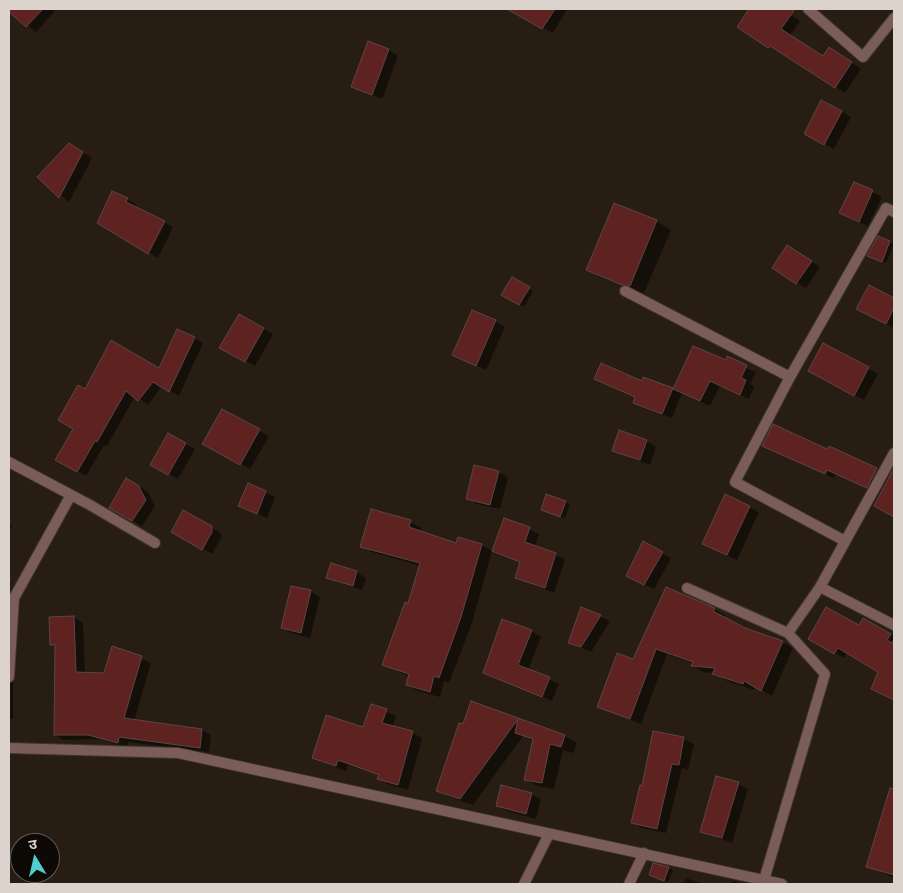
<!DOCTYPE html>
<html>
<head>
<meta charset="utf-8">
<style>
  body { margin:0 }
  #map { position:relative; width:903px; height:893px; overflow:hidden; background:#281d12; font-family:Commissioner,"Noto Sans Devanagari",sans-serif }
  canvas { display:block }
  .frame { position:absolute; inset:0; border:10px solid #dcd4cc; pointer-events:none }
  .north { position:absolute; left:10px; top:833px; width:50px; height:50px; box-sizing:border-box; background:#0d0905; border:1px solid #605a55; border-radius:50%; rotate:351deg; font-size:14px; font-weight:700; line-height:20px; text-align:center; color:#dcd4cc }
  .north::after { content:''; display:block; margin:auto; width:18px; height:22px; background:#52cdcf; clip-path:polygon(50% 0,100% 100%,50% 72%,0 100%) }
</style>
</head>
<body>
<div id="map">
<canvas width="903" height="893"></canvas>
<div class="frame"></div>
<div class="north">उ</div>
</div>
<script>
const g = document.querySelector('canvas').getContext('2d');
g.lineJoin = 'round';
function fillPath(path, color) { g.fillStyle = color; g.fill(path, 'evenodd'); }
const toPath = rows => new Path2D(rows.map(r => 'M' + r).join(''));
function stroke(path, color, width, dash) { g.strokeStyle = color; g.lineWidth = width; g.lineCap = dash ? 'butt' : 'round'; g.setLineDash(dash || []); g.stroke(path); }
fillPath(toPath([
  [13,9,52,9,55,11,36,32,11,12],
  [528,9,567,9,553,33,523,16],
  [751,9,782,9,800,21,790,36,823,58,839,54,861,69,845,93,739,27],
  [389,50,398,56,382,99,352,86],
  [842,112,851,117,834,149,815,139],
  [79,150,92,158,69,202,39,177],
  [855,183,882,197,868,226,850,218],
  [127,199,137,205,135,208,173,227,158,258,99,222],
  [656,221,671,230,644,293,602,278,588,270],
  [879,237,894,244,886,263,873,258],
  [797,252,820,267,806,288,774,268],
  [512,278,533,291,524,307,503,294],
  [869,287,894,300,894,328,867,314],
  [239,315,273,334,255,366,221,348],
  [495,321,505,327,486,370,454,355],
  [194,338,203,343,179,396,162,386,148,405,135,396,107,446,104,445,86,476,56,460,74,428,85,391,160,370],
  [823,344,878,374,864,400,819,376],
  [694,347,756,372,750,384,754,387,749,399,720,386,710,406,682,393,672,418,644,408,635,403,637,398,595,379,643,382,674,390],
  [223,410,269,436,250,469,204,443],
  [168,435,195,449,178,479,152,464],
  [646,441,656,447,650,465,613,450],
  [805,441,881,483,876,492,836,474,834,478,773,450],
  [499,472,508,478,500,509,477,504,467,498],
  [127,480,148,492,155,506,142,526,111,508],
  [248,485,275,497,267,518,240,506],
  [565,502,570,504,565,518,546,512],
  [749,507,759,512,737,560,704,544],
  [184,512,221,533,221,538,212,554,173,531],
  [505,519,539,534,535,546,565,559,554,593,516,578,521,563,494,551],
  [410,522,421,528,419,532,457,544,458,538,482,545,492,551,472,623,449,683,444,681,440,697,418,691,407,685,409,676,384,665,409,605,421,566,372,552,362,546],
  [9,524,12,526,9,532],
  [643,543,671,558,654,589,637,581],
  [356,572,366,578,362,590,337,582,328,577],
  [310,591,320,597,310,638,292,633,282,628],
  [582,609,610,621,591,652,570,642],
  [714,609,725,615,724,618,745,629,782,642,793,648,772,696,755,686,754,690,725,680,714,673,703,672,693,666,694,664,667,654,641,724,599,706,634,661],
  [73,617,83,623,85,674,105,674,113,648,151,663,134,721,202,730,211,735,209,752,128,742,127,747,99,739,64,740,55,735,56,647,51,644],
  [863,619,892,636,894,632,894,699,881,693,880,672,847,652,844,658,810,639,859,627],
  [531,631,541,637,528,670,559,684,552,701,485,673],
  [9,674,13,677,13,719,9,719],
  [472,702,565,736,577,743,573,753,563,750,554,789,537,786,525,779,534,741,523,736,473,805,450,797,438,791],
  [372,706,396,716,392,727,413,733,422,738,408,790,388,784,379,779,380,776,348,765,346,771,313,758,364,729],
  [654,732,684,739,694,744,688,770,682,768,666,833,642,828,632,822,643,787],
  [738,784,748,789,732,843,701,831],
  [531,794,541,799,536,819,507,811,497,806],
  [886,806,894,808,894,878,868,866],
  [669,868,673,870,668,882,655,877],
  [686,878,703,884,683,884],
  [732,881,745,884,731,884]
]), '#0007');
const building = toPath([
  [9,9,43,9,26,27,9,12,9,9],
  [507,9,555,9,542,29,507,9],
  [749,9,795,9,781,29,823,56,829,47,852,62,835,88,770,46,768,48,737,27,749,9],
  [368,41,389,49,372,95,351,87,368,41],
  [821,100,842,111,824,145,804,134,821,100],
  [69,143,83,152,59,198,37,177,69,143],
  [854,182,873,190,859,222,839,213,854,182],
  [112,191,128,198,126,202,165,221,148,254,97,223,112,191],
  [614,203,657,220,630,286,622,285,586,270,614,203],
  [878,236,890,241,882,262,867,256,878,236],
  [787,245,812,261,796,284,772,268,787,245],
  [512,277,530,287,519,305,501,295,512,277],
  [869,285,894,298,894,308,886,324,856,309,869,285],
  [472,310,496,320,476,366,452,355,472,310],
  [239,314,264,328,245,362,219,348,239,314],
  [177,329,195,337,169,392,153,382,138,401,126,391,97,442,95,441,77,472,55,460,73,429,58,420,78,385,85,389,111,340,159,368,177,329],
  [823,343,869,367,854,396,808,371,823,343],
  [693,346,726,360,727,356,747,365,741,378,746,380,740,395,710,381,700,401,673,389,693,346],
  [601,363,642,381,643,377,673,388,662,414,633,403,635,397,594,379,601,363],
  [222,409,260,429,240,465,202,444,222,409],
  [773,424,827,449,829,446,877,468,867,488,827,470,825,474,762,446,773,424],
  [619,430,647,440,640,460,612,451,619,430],
  [168,433,186,443,168,475,150,465,168,433],
  [474,465,499,471,490,505,466,499,474,465],
  [894,468,894,517,874,506,894,468],
  [126,478,138,485,146,500,132,521,109,508,126,478],
  [248,483,266,491,257,514,238,506,248,483],
  [546,494,566,501,560,517,541,510,546,494],
  [725,494,750,506,727,555,702,544,725,494],
  [371,509,411,520,409,527,456,543,458,537,482,544,461,617,439,678,434,676,430,692,406,685,409,674,382,665,405,602,408,603,420,563,360,547,371,509],
  [183,510,212,526,212,532,202,550,171,532,183,510],
  [504,518,530,527,525,542,556,553,545,588,515,578,520,562,492,551,504,518],
  [643,541,663,552,644,585,626,576,643,541],
  [331,563,357,571,353,586,326,578,331,563],
  [291,586,311,590,301,633,281,628,291,586],
  [666,587,715,608,713,611,745,628,783,641,761,691,744,681,743,684,712,674,715,668,691,666,693,662,656,649,630,719,597,707,617,653,633,659,666,587],
  [581,607,601,615,581,647,568,643,581,607],
  [826,607,859,625,863,618,891,634,887,640,892,643,894,639,894,700,871,689,878,672,838,648,834,654,808,639,826,607],
  [74,616,76,672,104,673,112,646,142,656,124,718,202,729,200,748,119,737,118,743,88,735,54,735,55,645,50,645,49,617,74,616],
  [502,619,532,630,518,665,550,677,542,697,483,673,502,619],
  [471,701,565,735,561,747,550,744,542,783,524,780,533,739,515,733,518,719,460,799,436,791,459,723,463,724,471,701],
  [371,704,387,709,382,723,413,731,398,785,377,779,379,775,338,760,336,766,312,758,326,715,363,727,371,704],
  [653,731,684,737,679,765,672,764,657,829,631,823,640,785,642,786,653,731],
  [716,776,739,782,722,838,700,832,716,776],
  [501,785,532,793,526,814,496,806,501,785],
  [890,788,894,789,894,875,866,867,890,788],
  [653,863,669,867,664,881,649,875,653,863]
]);
fillPath(building, '#5e2221');
stroke(building, '#5a4745', 1);
const minor = toPath([
  [808,9,863,57,894,18],
  [625,291,790,377],
  [9,462,90,505,155,543],
  [845,541,735,482,790,377,886,208,894,212],
  [820,587,894,625],
  [687,588,788,633],
  [9,677,14,598,71,495],
  [764,880,825,674,788,633,820,587,894,453],
  [524,884,549,834],
  [629,884,644,853]
]);
const tertiary = toPath([
  [9,748,178,753,782,884]
]);
stroke(minor, '#41372c', 12);
stroke(tertiary, '#41372c', 12);
stroke(minor, '#7a5c59', 10);
stroke(tertiary, '#7a5c59', 10);
</script>
</body>
</html>
